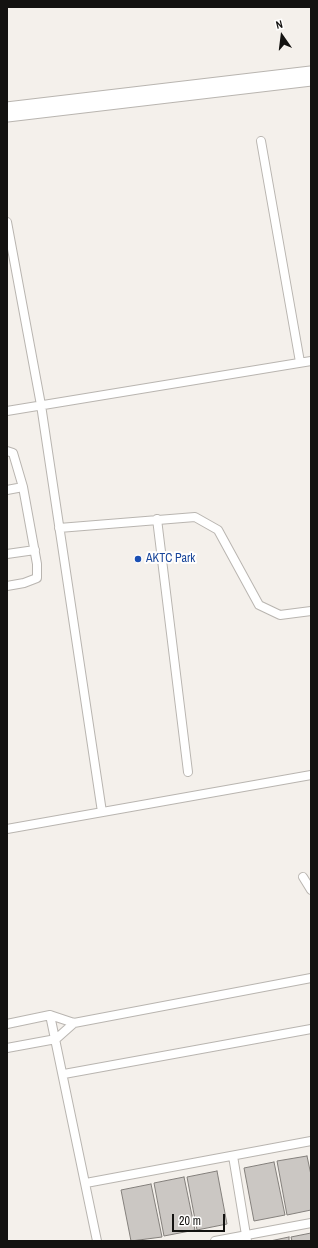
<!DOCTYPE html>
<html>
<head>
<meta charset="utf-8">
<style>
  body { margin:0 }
  #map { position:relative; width:318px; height:1248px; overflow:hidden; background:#f4f0eb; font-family:"Archivo Narrow",sans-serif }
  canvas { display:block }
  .frame { position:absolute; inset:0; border:8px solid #131210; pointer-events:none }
  .north { position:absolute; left:262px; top:16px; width:40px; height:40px; -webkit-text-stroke:3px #fffefd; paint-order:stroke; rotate:346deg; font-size:11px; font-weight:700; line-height:16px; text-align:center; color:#131210 }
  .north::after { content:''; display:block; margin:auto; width:14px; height:18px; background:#131210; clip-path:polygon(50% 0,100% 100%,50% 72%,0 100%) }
  .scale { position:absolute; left:172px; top:1214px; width:53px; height:18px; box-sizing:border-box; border:2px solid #131210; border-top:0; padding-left:5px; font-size:12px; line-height:14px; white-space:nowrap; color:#131210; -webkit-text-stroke:3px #fffefd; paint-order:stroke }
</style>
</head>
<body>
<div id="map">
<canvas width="318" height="1248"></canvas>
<div class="frame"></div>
<div class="north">N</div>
<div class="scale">20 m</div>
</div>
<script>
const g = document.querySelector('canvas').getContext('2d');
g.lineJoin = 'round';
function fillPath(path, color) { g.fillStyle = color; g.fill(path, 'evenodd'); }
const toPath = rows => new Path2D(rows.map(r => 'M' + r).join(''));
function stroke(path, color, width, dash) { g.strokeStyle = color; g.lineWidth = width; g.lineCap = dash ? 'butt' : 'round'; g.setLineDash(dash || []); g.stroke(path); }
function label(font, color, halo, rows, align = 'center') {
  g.font = font + ' "Archivo Narrow",sans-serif'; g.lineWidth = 4; g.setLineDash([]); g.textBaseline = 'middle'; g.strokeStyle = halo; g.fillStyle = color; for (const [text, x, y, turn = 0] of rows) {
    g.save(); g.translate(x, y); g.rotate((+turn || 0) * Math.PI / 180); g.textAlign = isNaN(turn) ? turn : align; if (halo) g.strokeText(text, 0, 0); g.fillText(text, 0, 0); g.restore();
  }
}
const building = toPath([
  [307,1156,311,1175,311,1210,287,1215,277,1161,307,1156],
  [274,1162,285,1215,254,1221,244,1168,274,1162],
  [217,1171,227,1224,197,1230,187,1177,217,1171],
  [184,1177,195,1230,164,1236,154,1183,184,1177],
  [151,1184,162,1237,131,1241,121,1190,151,1184],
  [311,1233,311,1241,292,1241,291,1237,311,1233],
  [289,1237,289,1241,270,1241,289,1237]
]);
fillPath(building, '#cbc7c3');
stroke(building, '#84807c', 1);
const service = toPath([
  [261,141,300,362],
  [7,222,41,405,102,812],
  [7,411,311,361],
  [7,451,13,453,23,487,37,564,37,578,24,583,7,586],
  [7,490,23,487],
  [157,519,188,772],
  [59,528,195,517,218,530,259,605,280,615,311,611],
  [7,554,35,550],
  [7,829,311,775],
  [303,877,311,890],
  [50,1015,97,1241],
  [7,1024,50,1015,74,1023,311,978],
  [7,1048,56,1039,74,1023],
  [64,1074,311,1029],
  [233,1156,247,1241],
  [86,1183,311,1141],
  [215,1241,311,1223]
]);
const tertiary = toPath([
  [7,112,311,76]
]);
stroke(service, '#b9b5b0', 10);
stroke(tertiary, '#b9b5b0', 21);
stroke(service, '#fff', 8);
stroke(tertiary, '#fff', 19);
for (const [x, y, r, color] of [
  [138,559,4,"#1a4fb4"]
]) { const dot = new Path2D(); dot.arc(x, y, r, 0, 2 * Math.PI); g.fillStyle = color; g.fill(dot); stroke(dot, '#fffefd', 1.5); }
label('12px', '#164399', '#fffefd', [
  ["AKTC Park",146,559]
], 'left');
</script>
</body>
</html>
